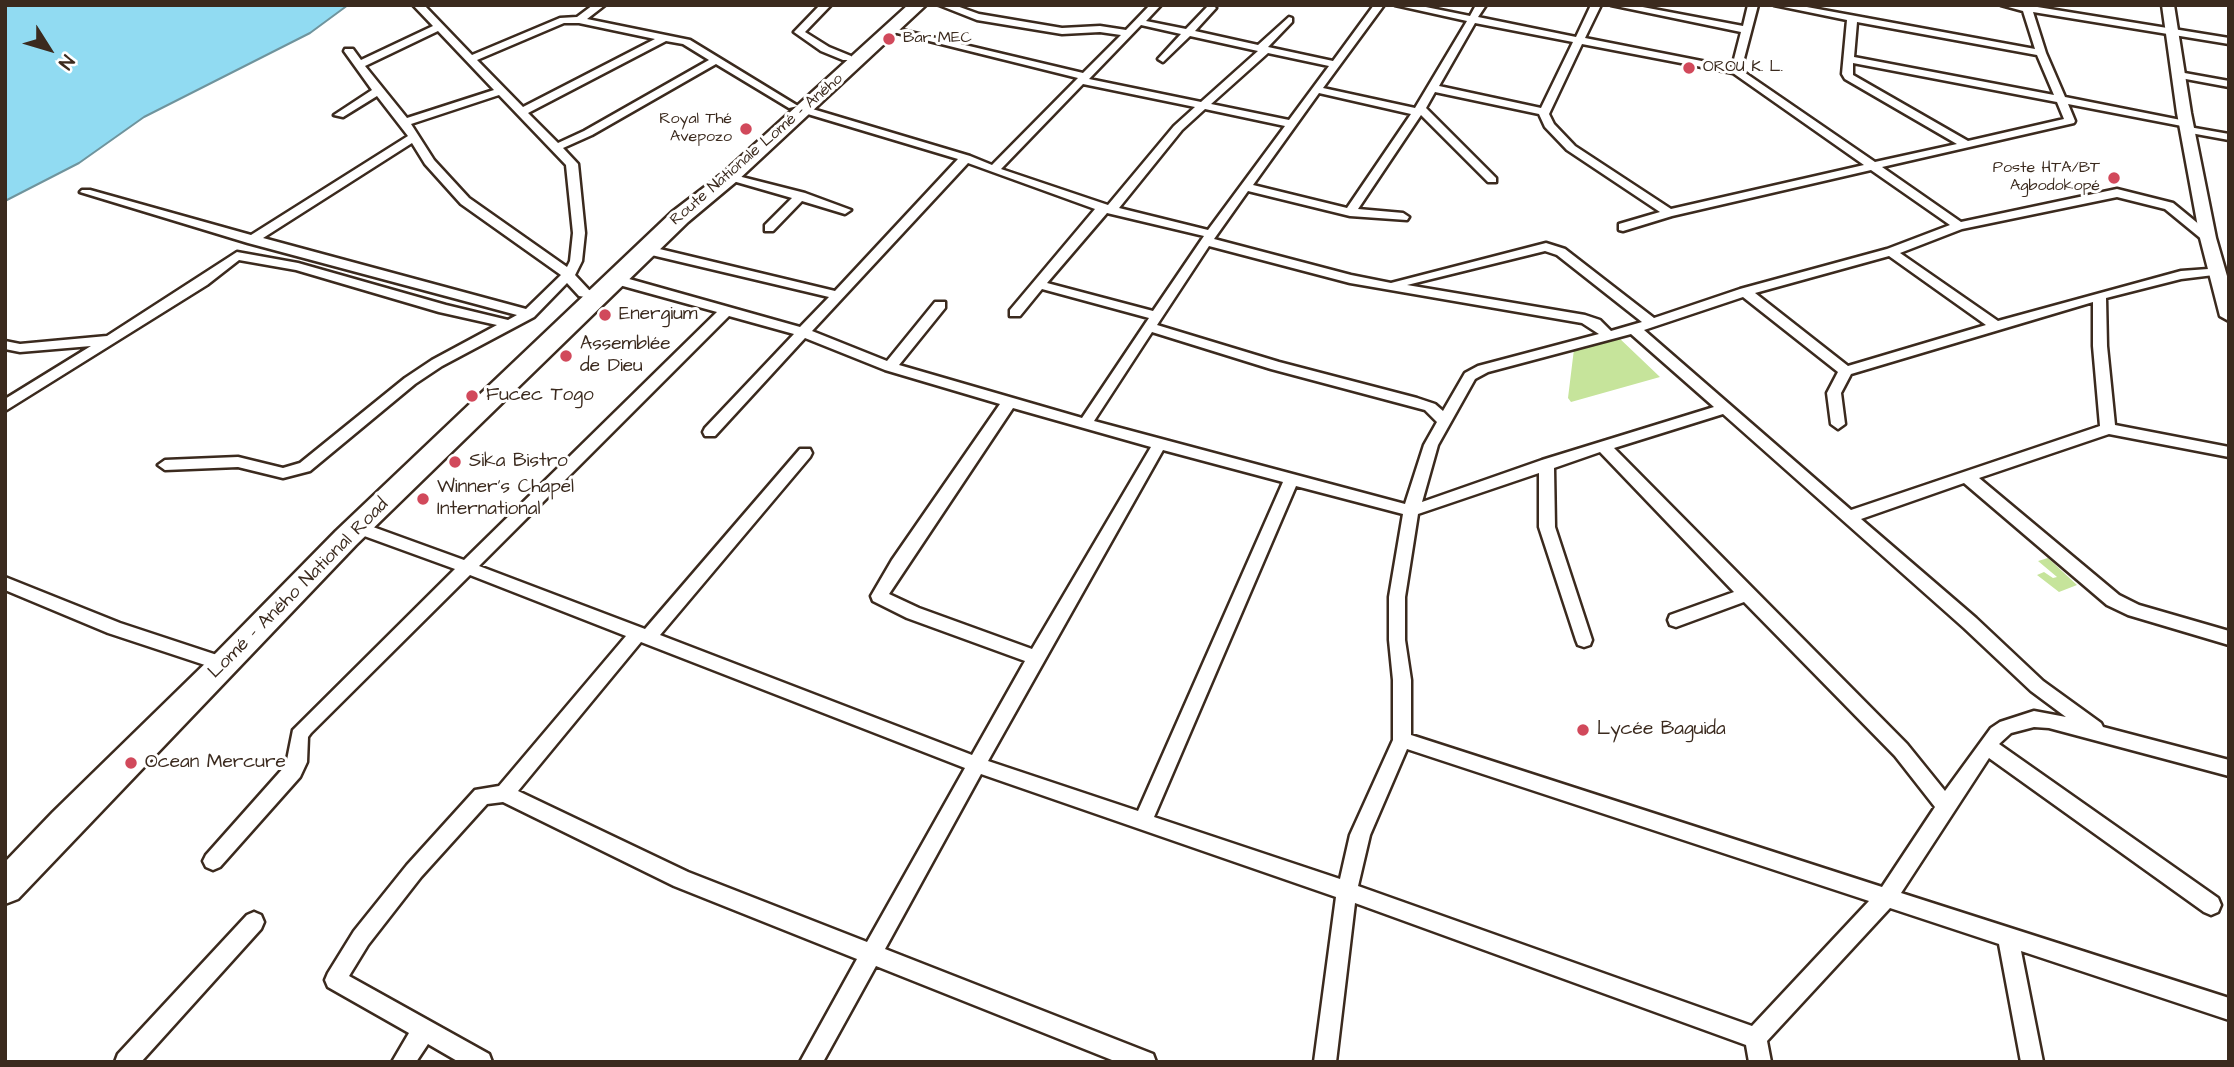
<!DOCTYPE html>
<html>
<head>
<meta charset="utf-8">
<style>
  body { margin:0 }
  #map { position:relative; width:2234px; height:1067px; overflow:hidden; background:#fff; font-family:"Architects Daughter",sans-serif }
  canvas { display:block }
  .frame { position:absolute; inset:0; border:7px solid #3b2a1e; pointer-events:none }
  .north { position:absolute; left:14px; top:14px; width:70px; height:70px; -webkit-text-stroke:5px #fff; paint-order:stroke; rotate:127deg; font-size:19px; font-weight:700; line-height:28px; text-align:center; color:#3b2a1e }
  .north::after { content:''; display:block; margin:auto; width:24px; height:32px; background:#3b2a1e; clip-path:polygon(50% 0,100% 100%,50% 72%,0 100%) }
</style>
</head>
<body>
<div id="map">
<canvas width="2234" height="1067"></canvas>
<div class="frame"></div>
<div class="north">N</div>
</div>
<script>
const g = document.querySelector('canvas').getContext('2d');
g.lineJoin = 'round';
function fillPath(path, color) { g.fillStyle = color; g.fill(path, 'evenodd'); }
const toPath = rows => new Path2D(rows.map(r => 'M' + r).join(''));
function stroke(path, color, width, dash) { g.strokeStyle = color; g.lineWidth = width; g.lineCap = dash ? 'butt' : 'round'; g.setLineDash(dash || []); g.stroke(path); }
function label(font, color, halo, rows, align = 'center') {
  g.font = font + ' "Architects Daughter",sans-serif'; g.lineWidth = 6; g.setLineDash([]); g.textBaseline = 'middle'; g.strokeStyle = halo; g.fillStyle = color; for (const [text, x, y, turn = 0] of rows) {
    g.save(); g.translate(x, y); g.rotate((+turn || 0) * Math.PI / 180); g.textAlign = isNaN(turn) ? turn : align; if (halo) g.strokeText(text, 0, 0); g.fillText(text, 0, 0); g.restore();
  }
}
fillPath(toPath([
  [1617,336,1660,377,1571,402,1568,398,1574,349],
  [2048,558,2077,585,2059,592,2037,575,2044,572,2053,578,2057,577,2038,561]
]), '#c6e49b');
const water = toPath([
  [5,5,348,5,310,33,144,117,79,163,5,201,5,5]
]);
fillPath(water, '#91dbf2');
stroke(water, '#6f949d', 2);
const street = toPath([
  [413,5,424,5,472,55,560,18,577,17,593,5,605,5,587,19,690,40,798,106,789,108,716,64,592,135,563,148,578,164,585,233,582,261,575,275,589,290,604,294,604,300,579,296,567,283,534,317,442,366,415,384,310,471,283,478,238,467,165,470,158,465,165,460,238,457,283,468,300,463,405,378,432,360,497,325,439,312,296,270,239,260,207,285,5,411,5,399,91,346,20,352,5,349,5,341,20,344,107,336,237,252,298,263,446,305,508,320,517,315,248,243,80,192,82,190,90,190,251,235,408,136,377,96,343,117,334,115,372,90,344,51,345,49,353,49,361,60,433,26,413,5],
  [564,23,579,23,655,39,523,107,477,60,564,23],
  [438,31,494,90,407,118,365,66,438,31],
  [666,41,683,44,709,60,584,131,558,143,528,113,666,41],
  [499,95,566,165,573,233,570,261,567,267,469,198,434,160,411,124,499,95],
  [412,143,425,164,461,204,561,275,526,309,263,238,412,143],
  [820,5,831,5,805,32,829,47,851,56,851,60,843,60,821,51,794,32,820,5],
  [939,5,954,5,979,14,1062,28,1100,26,1126,30,1150,5,1161,5,1146,21,1186,29,1208,6,1212,5,1216,8,1195,31,1258,45,1289,17,1292,18,1292,22,1268,47,1333,61,1374,5,1384,5,1323,88,1415,108,1467,21,1395,5,1416,5,1470,16,1476,5,1486,5,1478,17,1576,37,1591,5,1601,5,1585,38,1732,67,1741,32,1611,5,1632,5,1743,26,1748,5,1758,5,1741,70,1875,162,1957,144,1845,79,1842,74,1847,20,1774,5,1796,5,2035,49,2023,11,2001,5,2025,5,2229,38,2229,44,2033,12,2046,53,2065,97,2191,122,2192,124,2189,127,2229,134,2229,140,2185,132,2183,130,2187,127,2068,104,2075,121,2074,123,1882,167,1961,222,2117,189,2173,203,2212,235,2212,241,2204,241,2165,209,2117,197,1962,229,1900,253,1998,321,2181,271,2222,268,2222,274,2181,279,2106,298,2107,346,2115,425,2229,447,2229,457,2109,434,1979,478,2119,595,2139,605,2229,631,2229,645,2128,615,2107,605,1964,483,1861,519,1976,618,2043,681,2101,723,2103,727,2229,760,2229,776,2049,728,2034,727,2011,733,1999,744,2218,898,2221,905,2218,912,2211,915,2204,912,1989,758,1901,893,2229,998,2229,1020,2021,951,2043,1062,2021,1062,1999,944,1890,908,1767,1041,1771,1062,1749,1062,1746,1045,1355,903,1336,1062,1314,1062,1336,897,981,774,885,949,1153,1054,1156,1062,1117,1062,876,966,823,1062,800,1062,857,959,674,886,503,802,487,804,421,877,368,945,349,976,489,1054,492,1062,459,1062,428,1044,416,1062,392,1062,409,1033,328,987,325,980,328,973,354,931,407,865,475,790,499,786,626,636,470,575,311,733,308,737,307,762,300,777,220,867,213,870,206,867,203,861,206,855,286,765,293,730,455,569,345,529,343,525,351,519,464,560,717,312,612,283,612,277,622,277,800,327,829,297,643,253,643,247,647,246,835,291,958,159,801,112,801,108,809,108,970,156,992,165,1078,78,889,31,889,27,1083,73,1121,35,1100,32,1062,34,977,20,939,5],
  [1857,22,2037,55,2054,95,1854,57,1857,22],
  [1475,23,1573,42,1541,108,1439,86,1475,23],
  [1141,25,1181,34,1158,59,1163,62,1190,36,1258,51,1201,102,1089,79,1141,25],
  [1582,44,1733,73,1864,165,1671,209,1575,146,1554,124,1549,114,1582,44],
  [1268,53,1329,66,1289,120,1211,104,1268,53],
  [1853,63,2057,102,2064,119,1968,141,1853,75,1853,63],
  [1083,84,1195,107,1174,126,1108,205,1001,169,1083,84],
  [1435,92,1539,114,1545,127,1567,150,1660,212,1619,224,1619,230,1623,231,1672,216,1871,170,1950,225,1887,249,1740,289,1654,318,1565,249,1546,243,1391,283,1351,275,1214,239,1248,191,1350,216,1407,220,1409,217,1403,213,1358,209,1421,115,1488,182,1496,182,1496,178,1426,108,1435,92],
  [1319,93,1411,114,1347,208,1253,185,1319,93],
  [1205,109,1285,126,1208,230,1119,208,1182,130,1205,109],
  [968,163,1095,209,1010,310,1010,316,1020,316,1042,289,1149,318,1082,418,899,365,945,308,945,302,935,302,887,361,812,331,968,163],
  [1107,213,1204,236,1153,311,1047,283,1107,213],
  [1209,246,1350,283,1582,323,1599,334,1478,366,1465,373,1443,411,1435,404,1417,398,1279,362,1157,325,1209,246],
  [1545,251,1557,255,1642,322,1611,331,1600,320,1585,315,1407,285,1545,251],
  [1889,256,1986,325,1848,366,1755,293,1889,256],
  [1743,297,1838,372,1827,393,1831,424,1838,429,1845,424,1841,393,1851,374,2093,302,2093,346,2100,426,1851,510,1644,330,1743,297],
  [729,316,794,334,705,428,703,432,705,436,715,436,805,338,885,370,1000,404,892,560,871,596,873,601,907,618,1025,661,972,755,660,635,810,457,812,453,810,449,800,449,645,629,479,566,729,316],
  [1152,332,1271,369,1425,410,1437,422,1424,445,1405,504,1094,421,1152,332],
  [1631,334,1714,407,1542,460,1422,502,1438,445,1475,379,1488,372,1631,334],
  [1013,408,1151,447,1032,649,919,608,889,594,1013,408],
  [1723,414,1964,628,2031,691,2066,717,2034,711,2000,722,1991,728,1945,791,1907,744,1614,448,1723,414],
  [1163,450,1283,482,1138,811,988,761,1163,450],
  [1600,452,1734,592,1670,615,1668,620,1670,625,1676,627,1744,602,1895,756,1935,807,1882,887,1411,735,1411,680,1405,640,1405,597,1418,514,1539,473,1539,527,1576,640,1578,645,1584,647,1590,645,1592,640,1555,527,1554,468,1600,452],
  [1296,486,1403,514,1389,597,1389,640,1393,680,1393,740,1350,835,1340,879,1154,817,1296,486],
  [641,642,965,768,867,942,688,872,518,791,641,642],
  [1407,749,1869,901,1752,1026,1358,886,1370,835,1407,749],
  [2179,72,2229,81,2229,87,2175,77,2175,73,2179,72],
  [730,174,805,193,851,210,845,214,802,201,773,231,765,231,765,225,792,198,726,179,724,177,730,174],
  [5,577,120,623,217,655,220,660,217,665,211,667,108,633,5,590,5,577],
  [254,912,261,915,264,922,261,929,141,1062,115,1062,118,1054,247,915,254,912]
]);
const secondary = toPath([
  [2162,5,2174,5,2191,113,2216,238,2229,283,2229,321,2220,316,2200,238,2177,113,2162,5]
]);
const highway = toPath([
  [908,5,926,5,737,181,688,222,356,545,18,899,5,904,5,862,53,812,217,652,336,531,672,212,723,173,908,5]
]);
stroke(street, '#3b2a1e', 5);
stroke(secondary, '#3b2a1e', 5);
stroke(highway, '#3b2a1e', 5);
fillPath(street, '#fff');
fillPath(secondary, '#fff');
fillPath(highway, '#fff');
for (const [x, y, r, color] of [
  [889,39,7,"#d1495b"],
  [1689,68,7,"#d1495b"],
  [746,129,7,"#d1495b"],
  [2114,178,7,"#d1495b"],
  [605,315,7,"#d1495b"],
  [566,356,7,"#d1495b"],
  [472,396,7,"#d1495b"],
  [455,462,7,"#d1495b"],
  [423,499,7,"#d1495b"],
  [1583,730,7,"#d1495b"],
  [131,763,7,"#d1495b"]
]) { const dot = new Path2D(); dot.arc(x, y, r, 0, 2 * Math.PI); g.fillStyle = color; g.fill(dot); stroke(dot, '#fff', 2.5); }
label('16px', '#3b2a1e', '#fff', [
  ["Bar MEC",903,39],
  ["OROU K. L.",1703,68],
  ["Royal Thé",732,120,"right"],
  ["Avepozo",732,138,"right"],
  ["Poste HTA/BT",2100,169,"right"],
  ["Agbodokopé",2100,187,"right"]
], 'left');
label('16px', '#3b2a1e', '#fff', [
  ["Route Nationale Lomé - Aného",757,150,-41]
]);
label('19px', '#3b2a1e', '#fff', [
  ["Energium",619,315],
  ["Assemblée",580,345],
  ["de Dieu",580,367],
  ["Fucec Togo",486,396],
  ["Sika Bistro",469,462],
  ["Winner's Chapel",437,488],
  ["International",437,510],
  ["Lycée Baguida",1597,730],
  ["Ocean Mercure",145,763]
], 'left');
label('19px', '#3b2a1e', '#fff', [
  ["Lomé - Aného National Road",299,589,-45]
]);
</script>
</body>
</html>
